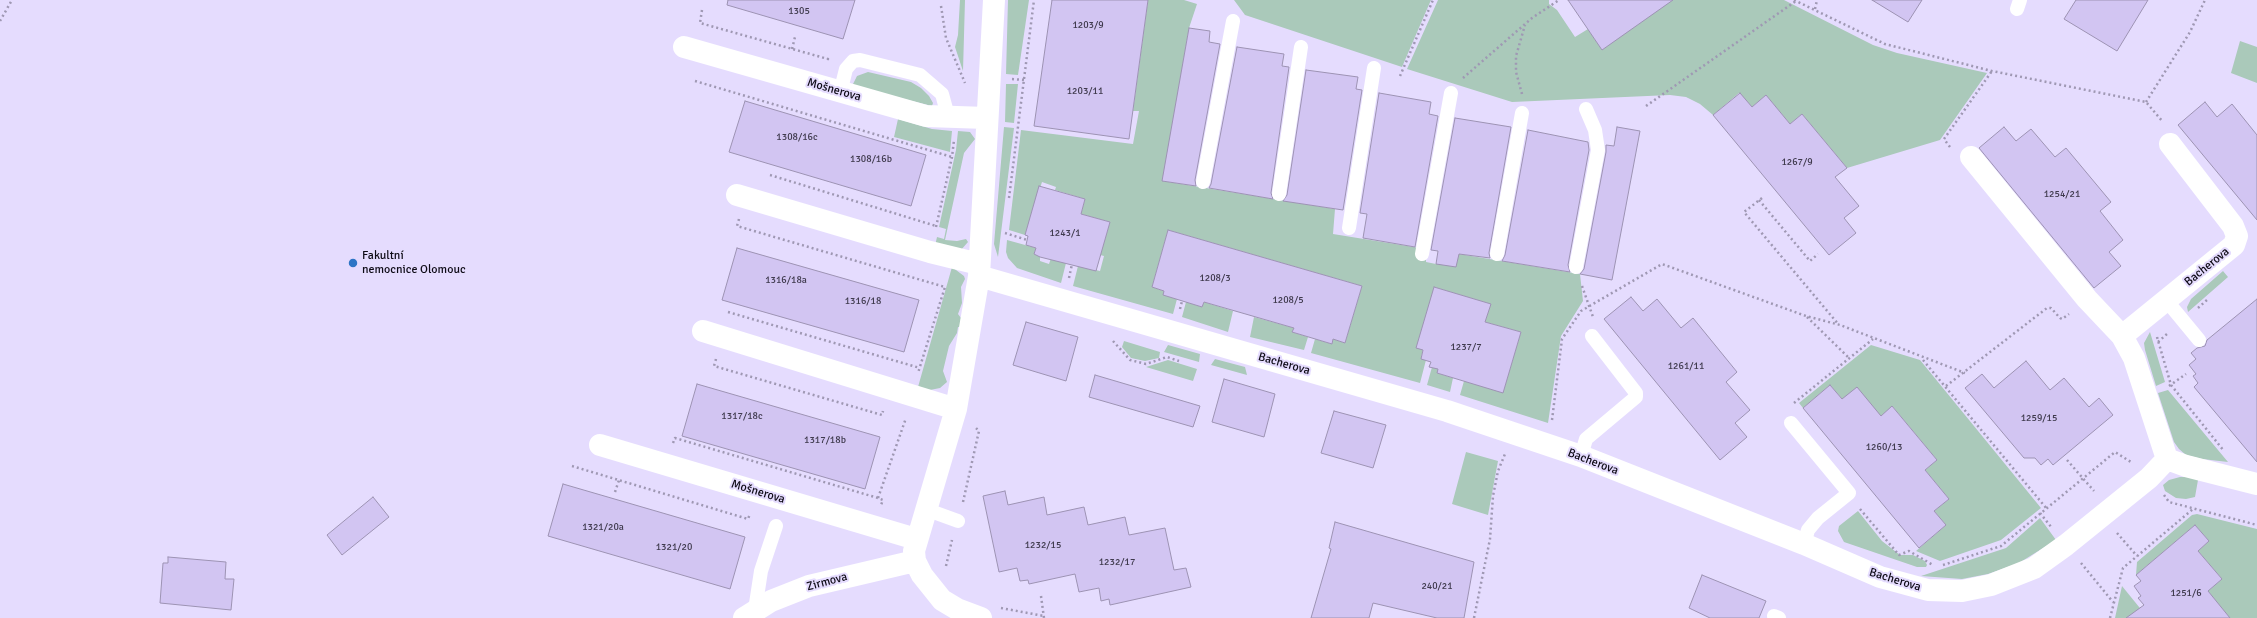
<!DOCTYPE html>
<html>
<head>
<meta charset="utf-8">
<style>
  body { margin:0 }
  canvas { display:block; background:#e5dcfe }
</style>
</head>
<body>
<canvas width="2257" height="618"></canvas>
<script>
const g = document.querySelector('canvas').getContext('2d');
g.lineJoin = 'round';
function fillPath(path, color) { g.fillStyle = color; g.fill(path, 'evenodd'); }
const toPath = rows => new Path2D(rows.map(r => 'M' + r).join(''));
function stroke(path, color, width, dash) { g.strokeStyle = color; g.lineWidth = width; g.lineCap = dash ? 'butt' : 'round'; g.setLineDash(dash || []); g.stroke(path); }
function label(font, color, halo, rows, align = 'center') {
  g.font = font + ' Signika,sans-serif'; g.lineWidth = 4; g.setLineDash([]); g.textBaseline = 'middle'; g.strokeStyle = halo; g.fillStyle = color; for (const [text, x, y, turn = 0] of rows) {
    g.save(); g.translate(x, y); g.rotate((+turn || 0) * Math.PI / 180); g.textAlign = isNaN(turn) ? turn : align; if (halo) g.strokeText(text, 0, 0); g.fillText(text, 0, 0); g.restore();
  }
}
fillPath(toPath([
  [960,0,965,0,963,71,955,47,958,35],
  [1008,0,1029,0,1018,75,1006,74],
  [1148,0,1184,0,1197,4,1189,28,1163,181,1335,209,1333,234,1426,249,1426,262,1436,264,1459,254,1580,274,1583,301,1561,336,1548,423,1460,395,1464,381,1503,392,1521,332,1485,322,1490,304,1434,287,1421,359,1426,360,1420,383,1311,353,1315,339,1332,344,1333,339,1345,343,1362,286,1168,230,1152,287,1164,291,1163,295,1177,299,1173,314,1073,286,1078,266,1100,271,1104,256,1100,255,1110,222,1081,214,1085,199,1055,190,1056,187,1042,182,1025,235,1009,230,1021,130,1133,144,1139,111,1133,111],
  [1234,0,1431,0,1402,67,1245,15],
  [1438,0,1549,0,1549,4,1557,10,1575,37,1588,29,1602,50,1668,0,1784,0,1873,45,1897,53,1987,73,1940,140,1847,168,1802,114,1790,124,1766,95,1752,107,1739,93,1713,115,1700,104,1686,97,1670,95,1512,102,1407,69],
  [2240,41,2257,47,2257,83,2231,73],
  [868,72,911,82,921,88,929,96,933,103,932,106,852,86,857,76],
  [1006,84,1018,84,1014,123,1005,122],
  [898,119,932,129,952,131,950,152,894,137],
  [1004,127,1014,128,998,257,994,244],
  [958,131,970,132,975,139,964,153,945,240,957,241,966,239,968,242,961,250,935,246,937,237,944,239,946,229,939,227,956,150],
  [1007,240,1036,248,1034,254,1040,256,1040,261,1049,264,1051,258,1066,263,1061,283,1017,268,1008,258,1006,252],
  [952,267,964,276,965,279,961,287,962,303,958,314,961,318,960,327,958,327,957,333,949,346,943,371,947,382,940,388,930,390,918,387],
  [2223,271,2228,277,2188,312,2187,307,2191,299],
  [1186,302,1202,307,1204,302,1233,311,1228,332,1182,317],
  [1254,317,1294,328,1292,332,1308,337,1304,350,1250,337],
  [2150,332,2165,382,2156,386,2145,350,2144,343],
  [1124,341,1160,352,1159,358,1145,361,1131,358,1122,347],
  [1168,345,1200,354,1199,362,1164,352],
  [1871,345,1920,360,2041,508,2001,540,1940,561,1916,551,1946,525,1934,511,1949,499,1925,470,1937,460,1893,407,1881,416,1842,399,1830,385,1803,408,1799,403],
  [1215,359,1245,367,1247,375,1211,365],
  [1168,360,1197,369,1193,381,1146,367],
  [1432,367,1438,369,1437,373,1453,378,1450,392,1427,385],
  [2168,390,2228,462,2202,459,2186,455,2179,449,2174,442,2158,393],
  [1466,452,1498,461,1488,515,1452,504],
  [2180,477,2190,477,2198,480,2195,497,2186,499,2176,498,2165,491,2163,485,2169,480],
  [1858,511,1882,541,1900,555,1913,555,1925,561,1927,565,1926,567,1917,567,1844,542,1838,531,1839,526],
  [2197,514,2257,529,2257,618,2229,618,2208,591,2222,579,2198,551,2209,541,2195,525,2136,575,2137,562,2192,515],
  [2040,518,2056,540,2019,563,1988,574,1962,579,1921,576,2006,548],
  [2122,586,2148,618,2115,618]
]), '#aac9ba');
const building = toPath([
  [728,0,855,0,843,39,727,5,728,0],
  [1052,0,1148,0,1129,139,1034,126,1052,0],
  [1568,0,1673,0,1602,50,1568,0],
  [1872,0,1922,0,1908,22,1872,0],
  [2076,0,2148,0,2117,51,2064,19,2076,0],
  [1189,28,1210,31,1209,42,1220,44,1195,180,1196,186,1162,181,1189,28],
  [1237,47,1284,54,1282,66,1289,67,1271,193,1273,199,1209,188,1211,184,1237,47],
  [1306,70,1358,77,1356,89,1362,90,1343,210,1283,201,1287,195,1306,70],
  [1379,93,1431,102,1429,114,1438,116,1415,247,1363,238,1367,214,1360,213,1379,93],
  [1740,93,1752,107,1766,95,1790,124,1802,114,1847,168,1835,177,1859,206,1844,218,1856,233,1829,255,1713,115,1740,93],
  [745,101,926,155,911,206,729,152,745,101],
  [2205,102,2217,117,2232,104,2257,135,2257,220,2178,125,2205,102],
  [1455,118,1511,127,1489,253,1490,258,1459,254,1456,267,1436,264,1438,251,1431,250,1455,118],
  [1617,127,1640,131,1612,280,1580,274,1584,269,1606,152,1606,145,1614,146,1617,127],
  [2004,127,2016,141,2031,129,2055,157,2066,148,2111,202,2100,211,2123,240,2109,252,2121,266,2094,288,1979,148,2004,127],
  [1528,130,1588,142,1589,150,1568,265,1570,272,1502,261,1505,255,1528,130],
  [1039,186,1085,199,1081,214,1110,222,1096,271,1040,257,1034,254,1036,248,1026,245,1028,236,1025,235,1039,186],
  [1168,230,1362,286,1345,343,1333,339,1332,344,1292,332,1294,328,1204,302,1202,307,1163,295,1164,291,1152,287,1168,230],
  [737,248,919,300,904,352,722,300,737,248],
  [1434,287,1491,304,1485,322,1521,332,1503,393,1437,373,1438,369,1429,367,1431,362,1421,359,1423,350,1416,348,1434,287],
  [1631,297,1643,311,1657,299,1681,328,1693,318,1737,372,1726,382,1750,410,1735,423,1747,437,1720,460,1604,319,1631,297],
  [2257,299,2257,462,2194,387,2198,383,2193,376,2196,374,2189,365,2196,359,2191,353,2197,348,2205,346,2207,340,2257,299],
  [1026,322,1078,337,1066,381,1013,365,1026,322],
  [2026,361,2050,390,2064,378,2089,407,2099,398,2113,415,2053,465,2048,459,2041,465,2035,458,2024,458,1965,388,1982,374,1994,388,2026,361],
  [1095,375,1200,406,1193,427,1089,397,1095,375],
  [1224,379,1275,394,1264,437,1212,422,1224,379],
  [697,384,880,437,865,489,682,436,697,384],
  [1830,385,1842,399,1857,387,1881,416,1892,406,1937,460,1925,470,1949,499,1934,511,1946,525,1919,548,1803,408,1830,385],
  [1334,411,1386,425,1373,468,1321,453,1334,411],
  [563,484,745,537,730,589,548,536,563,484],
  [1005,491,1008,505,1044,497,1047,515,1084,507,1088,525,1125,517,1129,535,1165,528,1174,570,1186,568,1191,587,1110,605,1109,599,1101,601,1099,588,1079,592,1075,574,1029,584,1028,580,1020,581,1017,568,999,572,983,496,1005,491],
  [373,497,389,517,342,555,327,535,373,497],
  [1335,522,1474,562,1464,618,1437,618,1373,603,1369,618,1311,618,1331,549,1329,548,1335,522],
  [2195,525,2209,541,2198,551,2222,579,2208,591,2230,618,2126,618,2144,605,2138,598,2141,596,2134,586,2141,581,2136,575,2195,525],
  [168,557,226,562,225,579,234,579,231,610,160,603,163,563,168,563,168,557],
  [1702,575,1766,601,1759,618,1710,618,1689,608,1702,575]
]);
fillPath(building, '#d2c5f2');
stroke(building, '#9d93b3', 1);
stroke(toPath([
  [1794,0,1885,44,1992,71,2146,102,2163,122],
  [941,6,946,38,965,83],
  [1815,9,1817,0],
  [702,10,700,23,828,59,827,60],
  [0,21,12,0],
  [792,49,795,37],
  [1400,76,1433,0],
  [1463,78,1532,18,1559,0],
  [1012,79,1024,80],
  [695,81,952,157],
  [1522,94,1516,72,1516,56,1525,25],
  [2146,102,2190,32,2205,0],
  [1646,106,1796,1],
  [1950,147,1944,139,1992,71],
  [770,175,936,226],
  [1009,198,1034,0],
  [1762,198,1744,212,1839,325],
  [1759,200,1810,261,1818,254],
  [739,219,737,226,945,287,918,373],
  [936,227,952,157,954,140],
  [1005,233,1027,240],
  [1069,278,1072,264],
  [1582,286,1593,317],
  [2198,308,2208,299],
  [1180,309,1182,301],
  [728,312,920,368],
  [1807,317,1848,357],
  [2157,337,2171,385,2224,451],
  [1113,341,1130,360,1146,364,1167,357,1179,361],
  [2158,342,2168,333],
  [716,359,714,366,882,415,883,411],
  [1923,360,2047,509],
  [1946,386,2047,308,2051,308,2060,318,2062,319,2069,314],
  [2169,386,2186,374],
  [1794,403,1873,339],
  [1552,420,1562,339,1581,311,1662,264,1806,316,1840,325,1965,373],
  [673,443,675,438,878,498,883,500,881,505],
  [2067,460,2094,491],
  [572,466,748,519,750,514],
  [615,492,619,480],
  [2164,495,2169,502,2257,525],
  [878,498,906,418],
  [963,502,979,431,975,427],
  [1860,509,1899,555,1909,551,1933,565],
  [2040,513,2052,528],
  [2117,533,2137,556],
  [2081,563,2113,602],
  [1943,565,2001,546,2115,452,2131,462],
  [946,566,952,540],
  [1041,596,1044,618],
  [1001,608,1044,616],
  [1474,618,1490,539,1493,496,1498,471,1505,454],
  [2110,618,2123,568,2193,509]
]), '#9f98b3', 2.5, [2, 3]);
stroke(toPath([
  [2017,9,2020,0],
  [842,85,846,69,853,61,860,60,920,75,942,94,948,116],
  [1203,182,1233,21],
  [1279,194,1301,47],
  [1349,228,1374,68],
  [1422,254,1451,93],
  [1497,254,1522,113],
  [1576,267,1598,150,1595,130,1586,109],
  [2166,300,2199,340],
  [1791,423,1849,493,1818,518,1808,530,1804,544],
  [1581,456,1586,439,1636,397,1636,393,1592,336],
  [925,509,958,521],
  [755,610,761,571,776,526],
  [1774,616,1779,618]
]), '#fff', 14);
stroke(toPath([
  [684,47,926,116,987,118],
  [1971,157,2087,299,2122,336,2134,358,2167,459],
  [737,195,930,252,979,264],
  [979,276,1447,411,1581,456,1804,544,1880,577,1928,590,1962,591,1991,585,2034,568,2066,545,2149,478,2167,459],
  [703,331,956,409],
  [2122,336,2234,245,2237,236,2233,226,2170,144],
  [600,445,916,539],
  [2167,459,2186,466,2257,484],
  [744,618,771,601,809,586,915,561],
  [981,618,957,609,942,600,922,575,915,561,914,551,956,409,979,276,994,0]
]), '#fff', 22);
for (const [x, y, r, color] of [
  [353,263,5,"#2d74c5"]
]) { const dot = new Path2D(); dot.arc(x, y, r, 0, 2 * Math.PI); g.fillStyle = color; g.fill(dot); stroke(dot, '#e5dcfe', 1.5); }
label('10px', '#3f3a4d', null, [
  ["1305",799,11],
  ["1203/9",1088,25],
  ["1203/11",1085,91],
  ["1308/16c",797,137],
  ["1308/16b",871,159],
  ["1267/9",1797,162],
  ["1254/21",2062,194],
  ["1243/1",1065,233],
  ["1208/3",1215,278],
  ["1316/18a",786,280],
  ["1208/5",1288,300],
  ["1316/18",863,301],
  ["1237/7",1466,347],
  ["1261/11",1686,366],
  ["1317/18c",742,416],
  ["1259/15",2039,418],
  ["1317/18b",825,440],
  ["1260/13",1884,447],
  ["1321/20a",603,527],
  ["1232/15",1043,545],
  ["1321/20",674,547],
  ["1232/17",1117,562],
  ["240/21",1437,586],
  ["1251/6",2186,593]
]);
label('12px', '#0e0b16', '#e5dcfe', [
  ["Mošnerova",834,90,16],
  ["Bacherova",2207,267,-39],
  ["Bacherova",1284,364,16],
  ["Bacherova",1593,462,21],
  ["Mošnerova",758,492,17],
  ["Bacherova",1895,580,17],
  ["Zirmova",827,582,-15]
]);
label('12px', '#0e0b16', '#e5dcfe', [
  ["Fakultní",362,256],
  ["nemocnice Olomouc",362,270]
], 'left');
</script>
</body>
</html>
